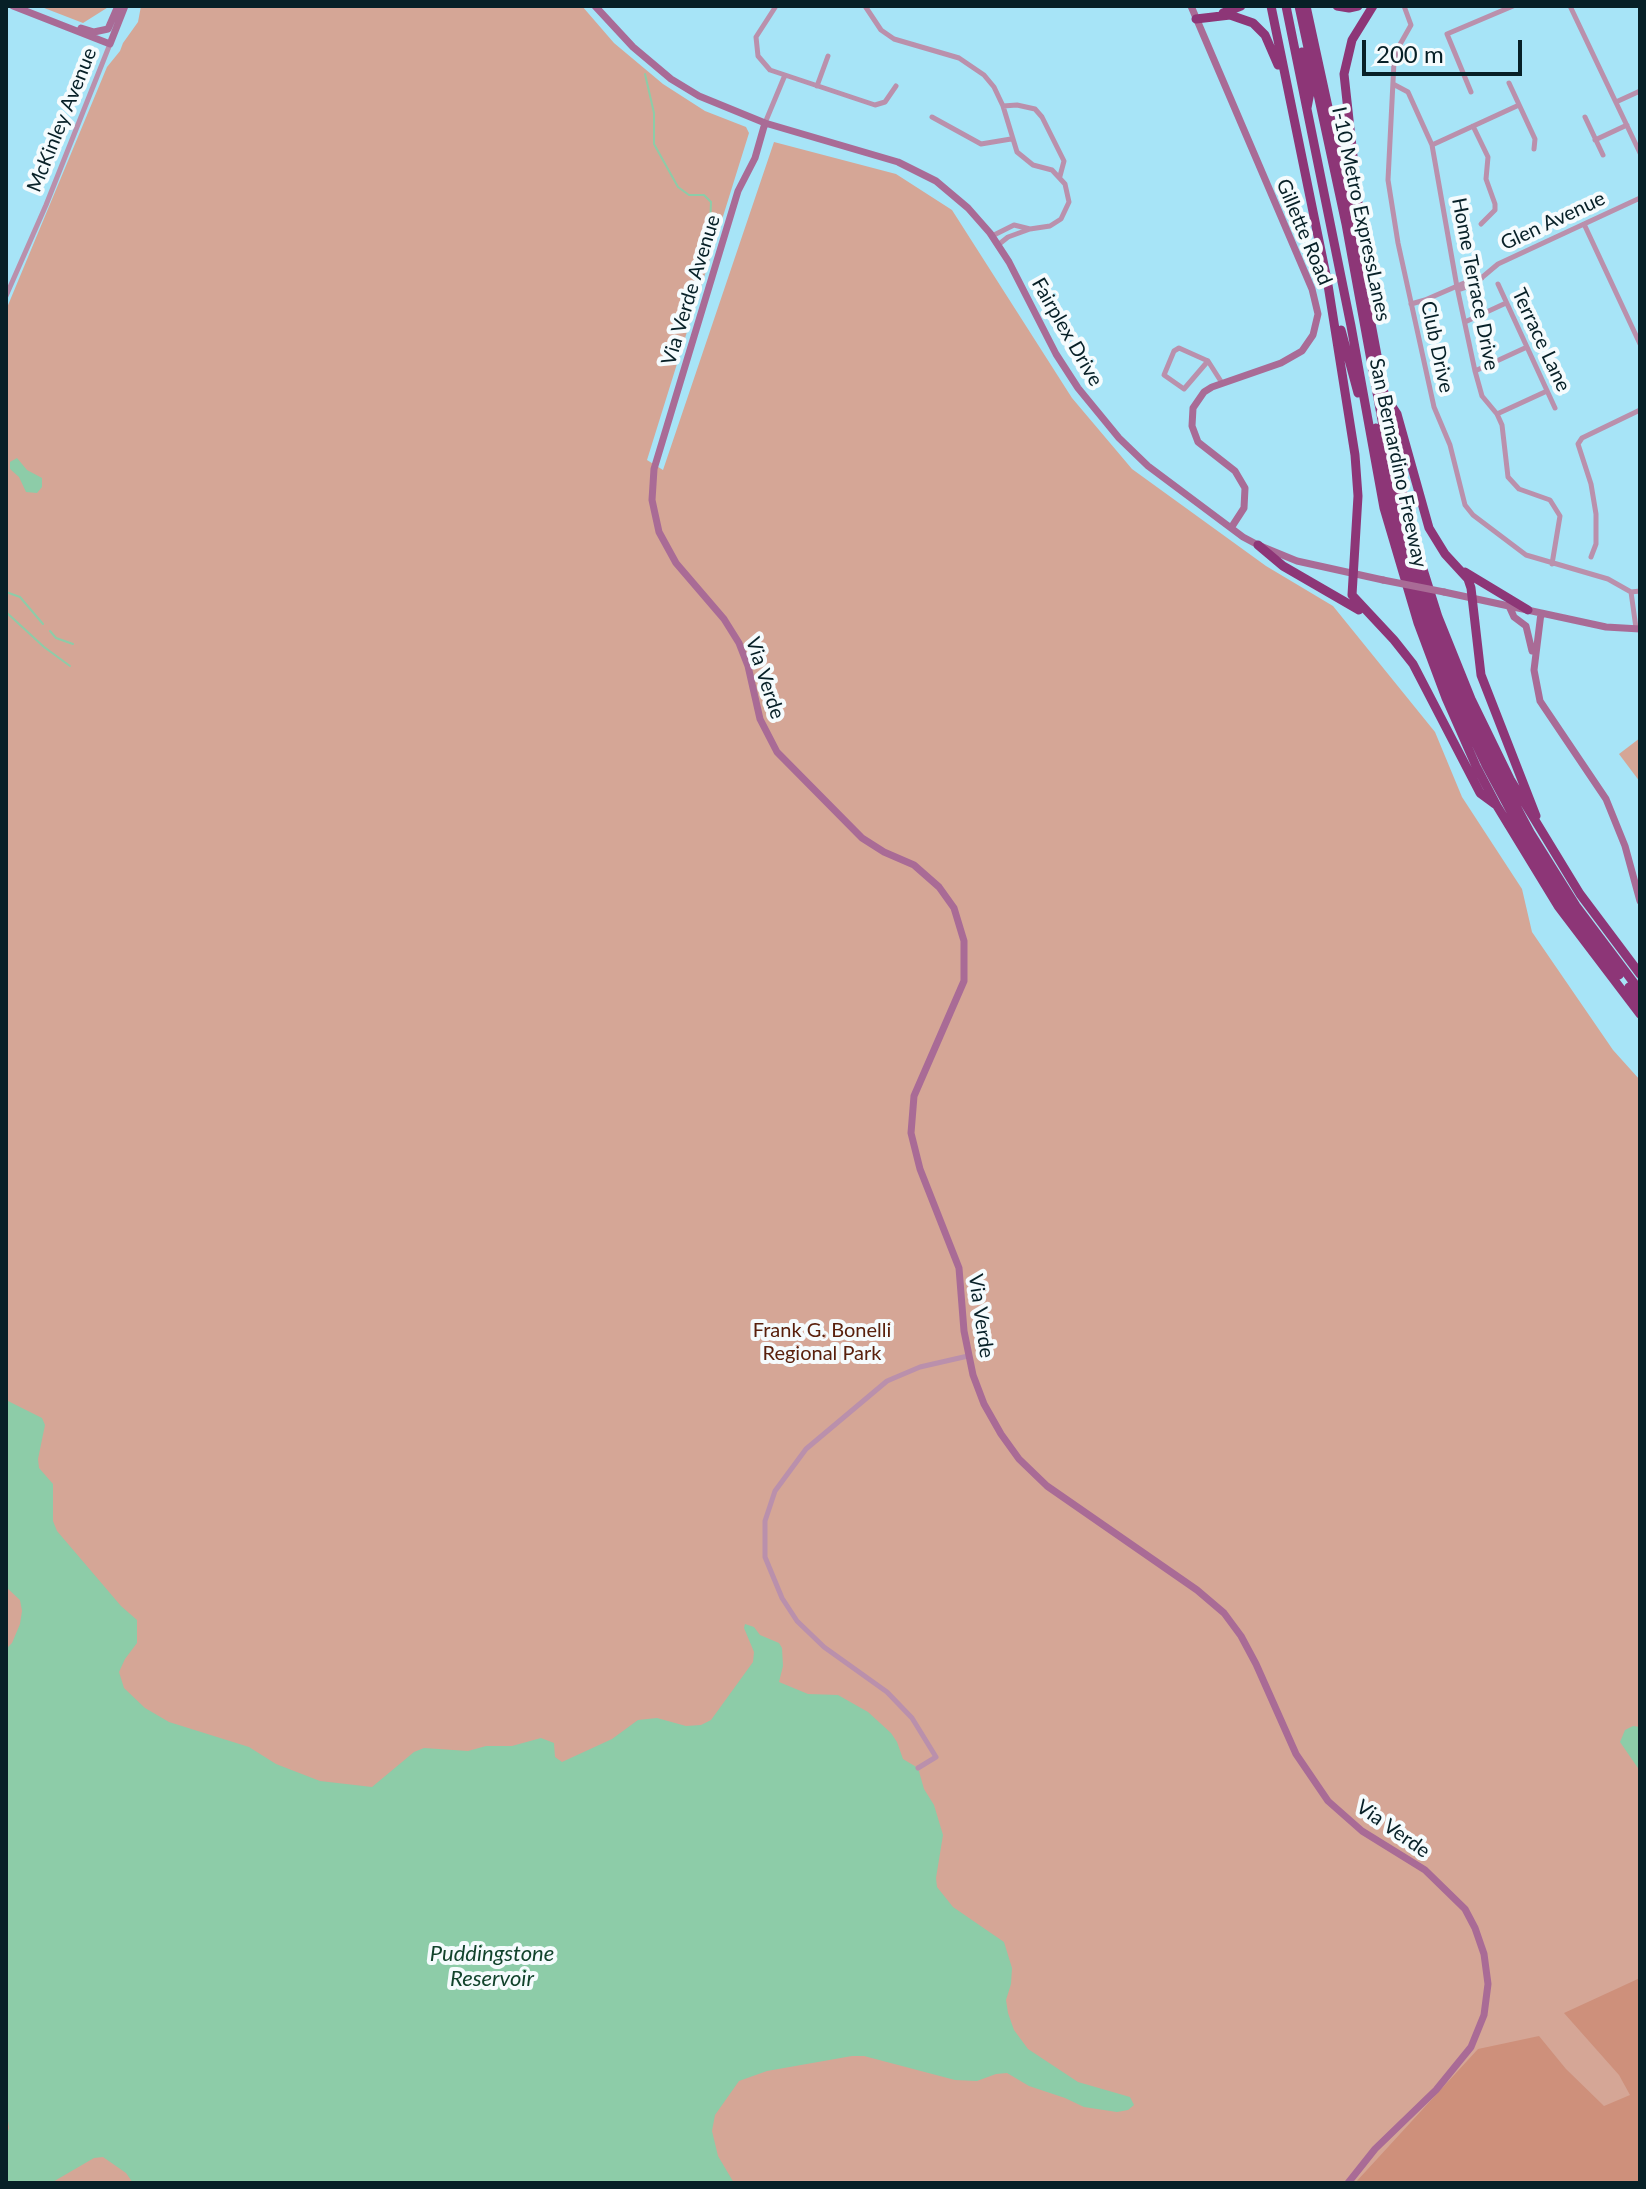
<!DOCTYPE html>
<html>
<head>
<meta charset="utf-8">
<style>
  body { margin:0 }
  #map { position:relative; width:1646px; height:2189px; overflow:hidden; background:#a7e4f7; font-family:Lato,sans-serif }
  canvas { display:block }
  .frame { position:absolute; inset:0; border:8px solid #072027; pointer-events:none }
  .scale { position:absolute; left:1362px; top:40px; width:160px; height:36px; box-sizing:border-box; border:4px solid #072027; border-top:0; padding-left:10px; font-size:24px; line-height:28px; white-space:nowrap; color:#072027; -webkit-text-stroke:6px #f5fbfd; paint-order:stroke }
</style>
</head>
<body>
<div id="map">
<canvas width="1646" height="2189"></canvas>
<div class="frame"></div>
<div class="scale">200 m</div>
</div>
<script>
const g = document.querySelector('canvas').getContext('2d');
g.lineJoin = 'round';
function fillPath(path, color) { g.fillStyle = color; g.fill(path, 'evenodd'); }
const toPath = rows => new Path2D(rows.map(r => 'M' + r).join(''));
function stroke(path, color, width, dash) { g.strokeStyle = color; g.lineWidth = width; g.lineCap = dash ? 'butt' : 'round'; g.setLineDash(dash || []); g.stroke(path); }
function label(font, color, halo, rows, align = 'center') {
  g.font = font + ' Lato,sans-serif'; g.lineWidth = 8; g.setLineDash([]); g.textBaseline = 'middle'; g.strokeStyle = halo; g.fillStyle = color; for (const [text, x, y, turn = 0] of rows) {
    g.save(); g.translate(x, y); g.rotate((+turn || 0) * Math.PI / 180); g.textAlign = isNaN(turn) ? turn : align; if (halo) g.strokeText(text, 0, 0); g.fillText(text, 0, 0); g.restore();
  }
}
fillPath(toPath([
  [39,6,110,6,83,23],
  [141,6,582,6,614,43,663,84,705,111,746,127,749,133,647,460,663,470,774,142,896,174,952,210,1072,398,1132,469,1266,566,1333,606,1435,732,1462,797,1522,889,1532,932,1613,1050,1640,1080,1640,2155,1580,2183,6,2183,6,310,107,67,120,51,123,43,138,22],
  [1640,738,1640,782,1619,754]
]), '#d5a696');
fillPath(toPath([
  [1640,1978,1640,2183,1355,2183,1478,2049,1539,2036,1566,2069,1604,2106,1630,2095,1619,2075,1564,2013]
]), '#ce907b');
fillPath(toPath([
  [17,458,27,470,42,478,42,487,37,493,26,492,19,477,10,469,10,462],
  [6,1400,42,1418,45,1425,38,1459,39,1468,53,1484,53,1521,57,1531,121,1606,137,1620,137,1643,125,1659,119,1672,124,1688,145,1708,169,1722,249,1747,276,1764,320,1781,372,1787,414,1752,424,1748,468,1751,486,1746,512,1746,541,1738,554,1743,555,1757,562,1762,612,1739,638,1720,657,1718,686,1726,701,1725,711,1720,753,1662,754,1652,744,1628,745,1624,754,1627,760,1635,779,1643,782,1648,783,1666,779,1682,808,1694,838,1695,868,1712,891,1733,897,1742,903,1759,918,1768,924,1789,934,1805,943,1835,936,1878,937,1887,953,1907,1004,1942,1012,1968,1011,1984,1006,2000,1008,2013,1014,2030,1028,2049,1078,2082,1130,2097,1134,2105,1128,2110,1117,2112,1084,2107,1065,2098,1029,2086,1007,2073,996,2074,977,2081,955,2080,864,2056,852,2056,767,2071,739,2081,715,2115,712,2131,718,2156,734,2183,133,2183,126,2173,103,2157,94,2158,51,2183,6,2183,6,2138,9,2128,6,2107,6,1649,12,1643,20,1624,22,1611,20,1600,6,1587],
  [1633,1726,1640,1727,1640,1771,1620,1742,1625,1730]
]), '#8dcca8');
stroke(toPath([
  [645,74,654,113,654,144,678,187,689,195,704,195,711,202,710,227,714,235],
  [6,592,20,597,43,624],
  [6,612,44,647,70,666],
  [50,631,56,638,73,644]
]), '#8dcca8', 2);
stroke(toPath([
  [776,6,756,37,758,56,770,70,875,105,885,102,896,86],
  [865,6,881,30,894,39,959,58,984,75,994,87,1003,106,1017,152,1033,165,1052,170,1065,184,1069,202,1061,219,1050,226,1030,229,1008,237,998,245],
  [1404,6,1411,25,1398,48,1394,62,1388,180,1398,243,1434,407,1450,445,1465,505,1473,515,1526,555,1608,579,1631,592,1640,591],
  [1570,6,1640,153],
  [1509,83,1535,139,1534,149],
  [1393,84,1408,92,1432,145,1457,287,1475,371,1482,396,1497,414,1502,425,1508,477,1519,489,1550,500,1560,516,1552,564],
  [817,86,828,56],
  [1471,92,1447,34,1513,6],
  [1616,102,1640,91],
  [1003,106,1017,105,1035,109,1042,117,1064,161,1060,176],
  [932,117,981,144,1011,139],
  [1585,117,1603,155],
  [765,123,785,75],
  [1473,126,1488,157,1486,179,1495,204,1495,210,1481,224],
  [1595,140,1627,125],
  [1432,145,1519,105],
  [1584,224,1640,344],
  [992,236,1014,225,1030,229],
  [1498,284,1555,408],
  [1458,287,1461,289,1473,285,1498,264,1640,198],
  [6,296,46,205,110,44],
  [1411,304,1425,300,1478,277,1482,278],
  [1465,322,1506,303],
  [1208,361,1184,389,1164,375,1174,351,1179,348,1208,361,1222,383],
  [1475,371,1527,347],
  [1497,414,1547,391],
  [1591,557,1596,544,1596,514,1591,484,1578,444,1582,438,1640,410],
  [1631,592,1636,628],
  [918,1768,936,1757,912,1718,887,1692,824,1647,797,1621,782,1598,765,1557,765,1521,775,1491,806,1449,887,1381,920,1367,968,1356]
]), '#ba90ac', 5);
stroke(toPath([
  [13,6,110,44,125,6],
  [595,6,633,47,671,79,699,96,765,123,898,162,936,181,968,208,990,233,1009,262,1056,354,1078,388,1119,438,1148,466,1243,537,1258,545,1297,561,1383,580],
  [1191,6,1312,289,1318,314,1313,335,1302,351,1281,363,1212,387,1204,392,1193,408,1192,426,1198,442,1235,471,1245,488,1244,508,1231,528],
  [81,28,94,32,108,29,118,6],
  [765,123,755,158,738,191,654,469,652,500,659,532,676,563,724,619,739,643,748,666,760,719,777,752,862,838,884,852,914,865,939,887,954,908,964,941,964,981,914,1096,911,1133,920,1169,959,1268,964,1331,973,1375,984,1404,1001,1434,1019,1459,1047,1486,1197,1590,1224,1613,1241,1636,1256,1664,1296,1754,1328,1801,1362,1831,1425,1870,1465,1909,1475,1928,1484,1954,1488,1984,1484,2015,1471,2047,1436,2090,1375,2149,1348,2183],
  [1444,592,1606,627,1640,629],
  [1509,606,1514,617,1526,626,1532,651],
  [1541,613,1534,670,1540,701,1606,799,1625,846,1640,901]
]), '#a96b96', 7);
stroke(toPath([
  [1271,6,1328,285,1355,455,1358,496,1352,595,1394,640,1413,664,1480,793,1495,804],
  [1286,6,1351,326,1384,508,1418,623,1446,698,1476,766,1497,806,1558,906,1640,1014],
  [1299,6,1346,224,1395,491,1412,556,1438,639,1481,740,1531,834,1576,906,1640,991],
  [1306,6,1346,190,1403,494,1422,566,1438,617,1471,699,1510,779,1580,894,1640,974],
  [1337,6,1349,8,1358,6],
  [1223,13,1241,6],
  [1196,19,1230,15,1253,23,1265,35,1278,65],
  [1302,52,1310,92,1307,108],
  [1363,248,1344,74,1352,40,1373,6],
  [1341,330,1358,393],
  [1387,399,1397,414,1429,528,1445,554,1468,579,1471,588,1481,675,1536,816],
  [1376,428,1388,490,1409,572,1455,699,1486,765,1531,849,1567,906,1619,975],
  [1258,545,1283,566,1359,610],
  [1465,572,1528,610],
  [1629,987,1640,1001]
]), '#8d3677', 9);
stroke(toPath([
  [1383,580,1444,592]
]), '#a96b96', 7);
label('20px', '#072027', '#f5fbfd', [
  ["McKinley Avenue",62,120,-68],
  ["I-10 Metro ExpressLanes",1361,214,78],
  ["Glen Avenue",1553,221,-25],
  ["Gillette Road",1304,232,67],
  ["Home Terrace Drive",1475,284,79],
  ["Via Verde Avenue",691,290,-73],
  ["Fairplex Drive",1067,332,60],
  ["Terrace Lane",1541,340,65],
  ["Club Drive",1437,347,78],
  ["San Bernardino Freeway",1398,463,78],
  ["Via Verde",765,678,72],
  ["Via Verde",981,1316,82],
  ["Via Verde",1393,1829,35]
]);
label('20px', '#59200c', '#f5fbfd', [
  ["Frank G. Bonelli",822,1331],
  ["Regional Park",822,1354]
]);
label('italic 22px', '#12432c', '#f5fbfd', [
  ["Puddingstone",492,1954],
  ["Reservoir",492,1979]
]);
</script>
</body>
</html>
